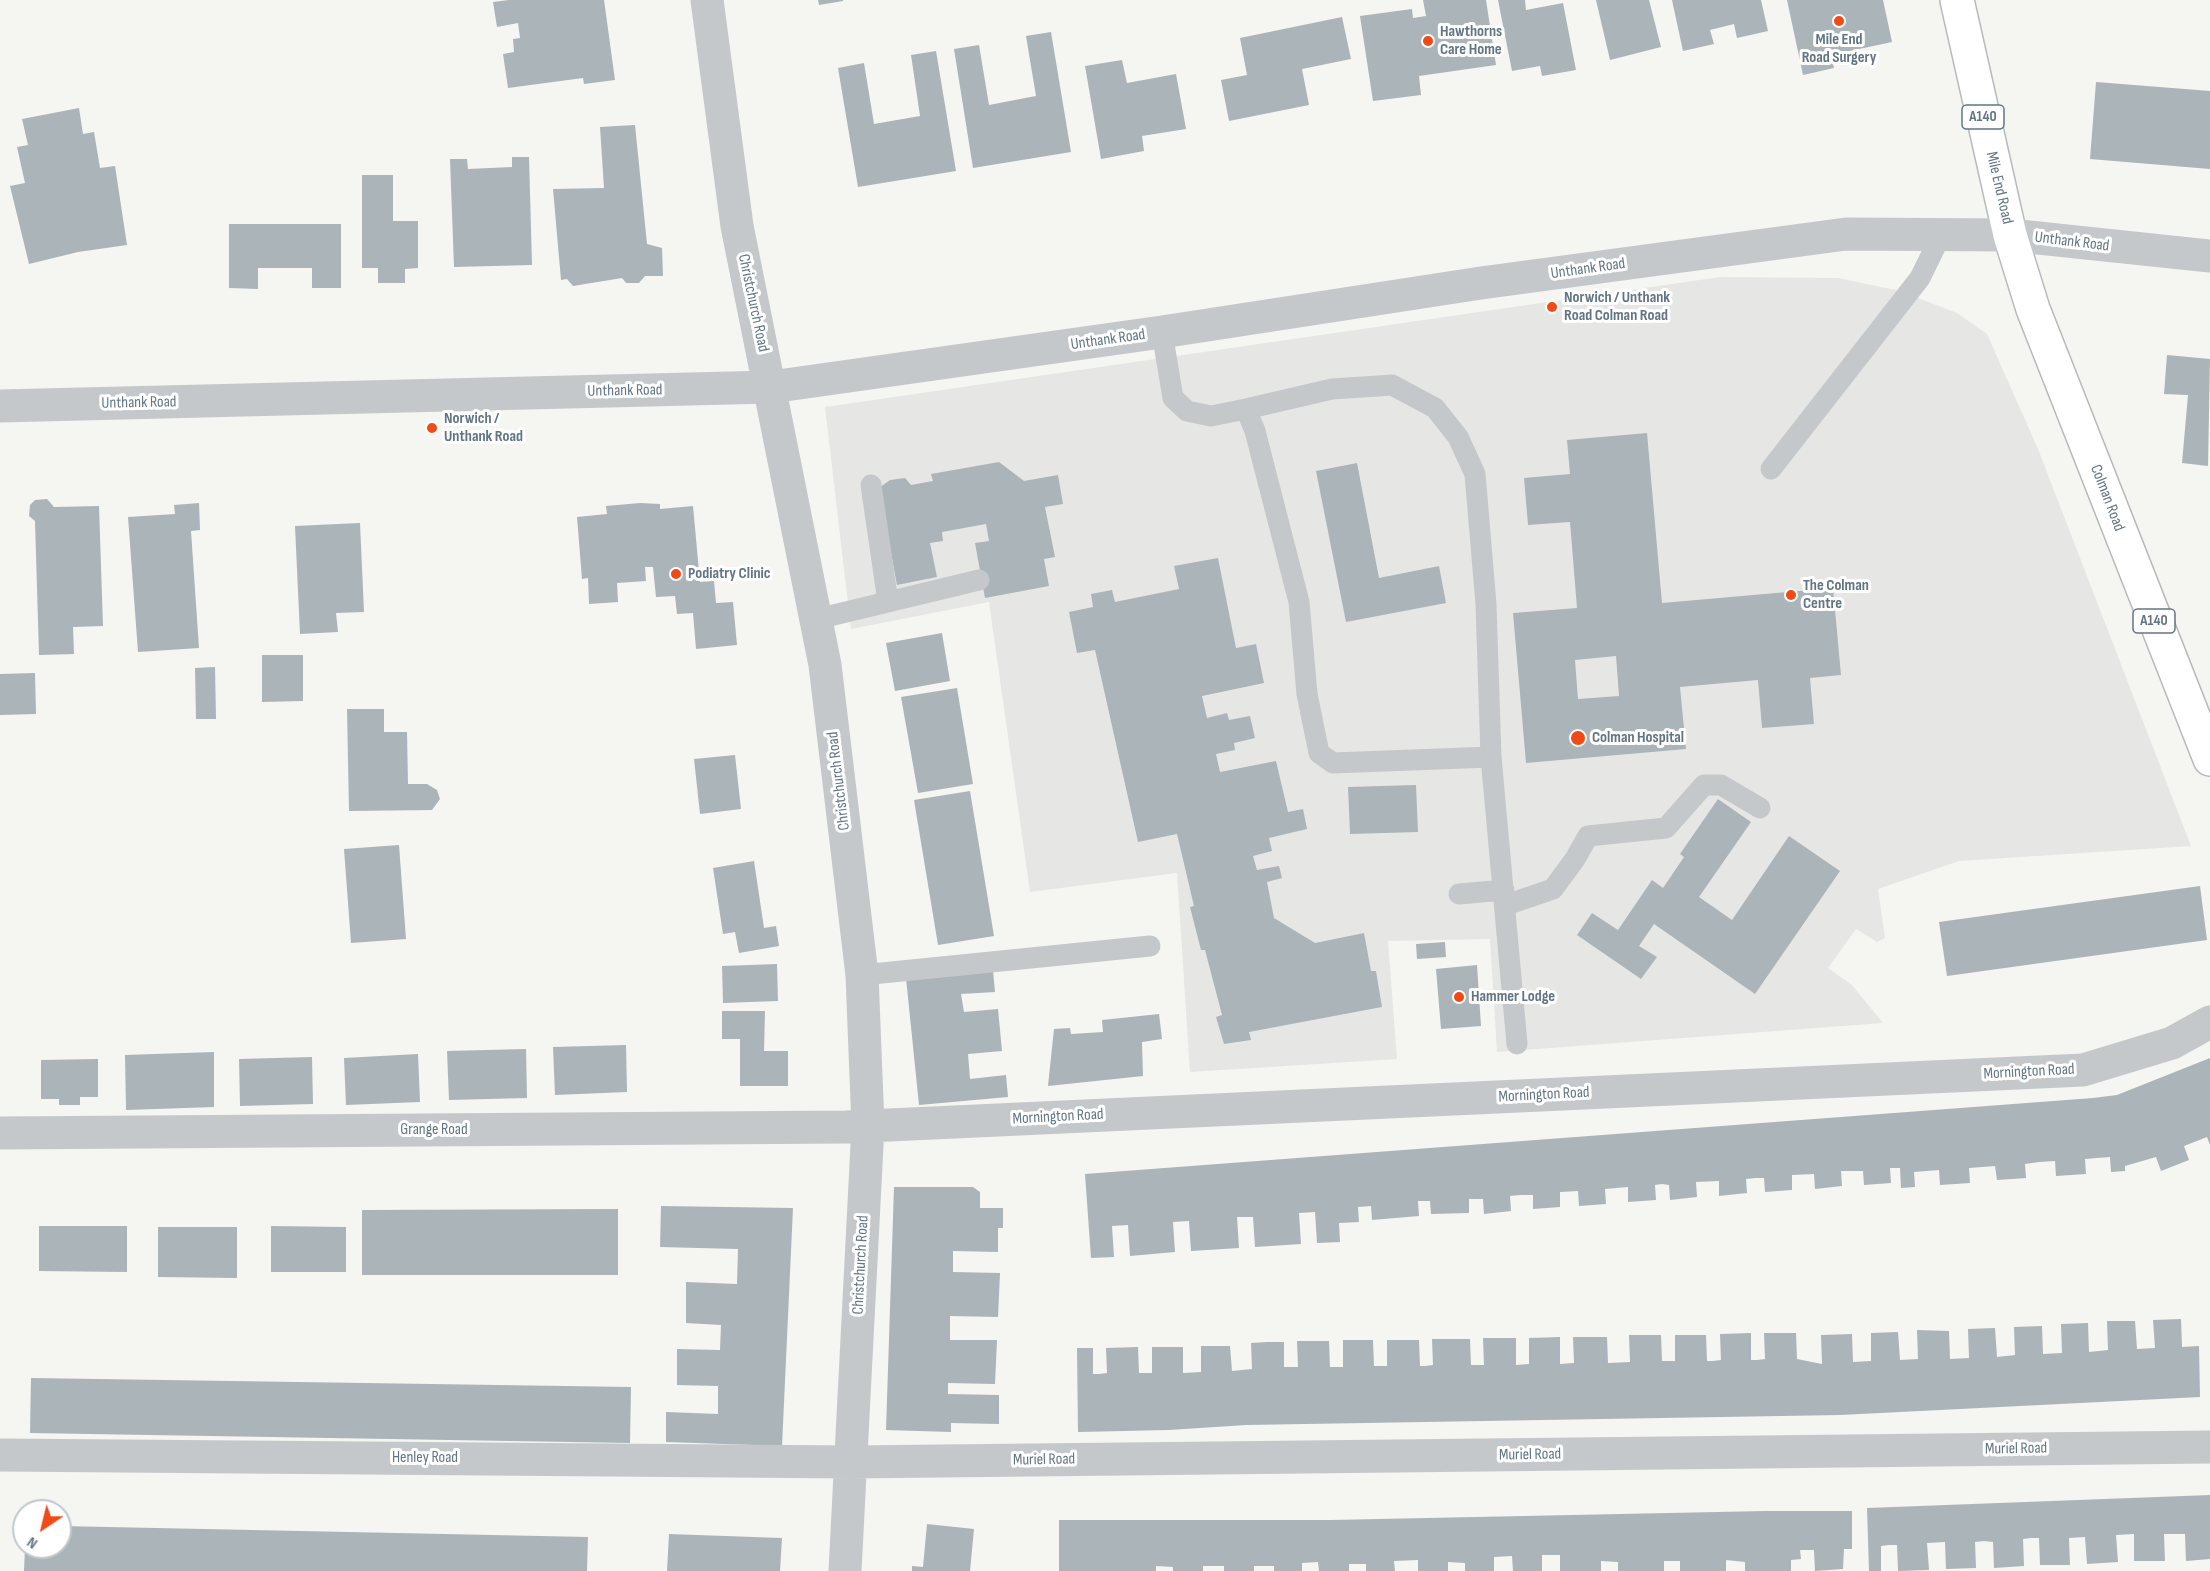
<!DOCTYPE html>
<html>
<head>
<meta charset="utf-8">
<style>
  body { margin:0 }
  #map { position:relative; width:2210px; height:1571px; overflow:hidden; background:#f5f5f1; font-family:"Sofia Sans Condensed",sans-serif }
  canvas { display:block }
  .north { position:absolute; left:12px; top:1499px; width:60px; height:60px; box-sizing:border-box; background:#fff; border:2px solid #c0c8ce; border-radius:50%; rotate:215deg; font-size:16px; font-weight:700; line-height:24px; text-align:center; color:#627585 }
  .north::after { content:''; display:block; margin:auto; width:21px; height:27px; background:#f14a16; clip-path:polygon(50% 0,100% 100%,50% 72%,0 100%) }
</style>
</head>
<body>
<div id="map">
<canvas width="2210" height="1571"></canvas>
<div class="north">N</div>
</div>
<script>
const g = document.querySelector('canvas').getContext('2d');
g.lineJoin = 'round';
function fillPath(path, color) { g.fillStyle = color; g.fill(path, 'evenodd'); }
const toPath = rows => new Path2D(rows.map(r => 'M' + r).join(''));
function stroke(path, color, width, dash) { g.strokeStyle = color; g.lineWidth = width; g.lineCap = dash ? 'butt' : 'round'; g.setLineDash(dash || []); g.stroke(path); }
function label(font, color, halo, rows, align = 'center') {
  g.font = font + ' "Sofia Sans Condensed",sans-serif'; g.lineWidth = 6; g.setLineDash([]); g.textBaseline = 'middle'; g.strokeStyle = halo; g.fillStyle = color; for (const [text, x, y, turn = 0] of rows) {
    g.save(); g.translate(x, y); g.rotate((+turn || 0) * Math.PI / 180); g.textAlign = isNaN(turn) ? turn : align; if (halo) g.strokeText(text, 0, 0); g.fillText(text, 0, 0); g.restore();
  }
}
fillPath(toPath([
  [1720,277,1838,278,1900,291,1957,313,1987,334,2038,449,2191,846,1959,861,1878,889,1885,938,1877,942,1856,929,1828,968,1852,985,1883,1023,1497,1052,1490,939,1388,941,1397,1059,1190,1072,1177,873,1030,892,989,602,851,629,825,407]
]), '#e6e7e5');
fillPath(toPath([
  [509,0,604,0,615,80,584,84,583,78,508,88,503,54,514,52,513,39,520,38,518,23,497,27,493,2],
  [818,0,843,0,843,1,819,5],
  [1423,0,1486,0,1496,65,1419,76,1421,95,1373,101,1360,16,1412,9,1413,18,1426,16],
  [1498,0,1525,0,1526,10,1563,3,1576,70,1542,76,1540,66,1512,71],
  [1596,0,1649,0,1661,47,1610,60],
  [1672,0,1761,0,1768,31,1737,38,1734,24,1710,30,1714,44,1683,51],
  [1787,0,1883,0,1892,42,1831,55,1834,68,1803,75],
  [1342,17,1351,59,1302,69,1309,105,1229,121,1221,80,1247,75,1240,38],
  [1051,32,1071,152,973,168,954,49,979,45,989,105,1036,96,1026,36],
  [936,51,956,171,858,187,838,68,864,63,874,124,920,116,911,55],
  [1122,60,1127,83,1176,74,1186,129,1142,136,1144,151,1101,159,1085,66],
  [2096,82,2210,91,2210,169,2090,159],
  [79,108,83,134,94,132,100,168,115,166,127,245,78,252,29,264,10,186,25,183,17,147,28,145,22,119],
  [635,125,647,244,662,248,663,276,645,276,639,283,626,283,622,278,573,286,567,279,561,280,553,189,604,188,600,127],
  [512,157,529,157,532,265,454,267,450,159,467,159,468,169,512,167],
  [362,175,393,175,393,221,418,221,418,268,405,269,405,283,378,283,378,268,362,268],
  [229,224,341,224,341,288,312,288,312,268,258,268,258,289,229,288],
  [2167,355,2210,359,2208,466,2182,463,2188,395,2164,394],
  [1647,433,1662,603,1833,588,1841,675,1810,678,1814,724,1762,728,1758,680,1680,687,1686,749,1526,763,1513,613,1577,608,1570,522,1528,525,1524,478,1570,474,1567,440],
  [1616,656,1619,696,1578,699,1575,660],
  [999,462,1024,481,1058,475,1063,504,1045,507,1055,557,1044,559,1049,586,985,598,975,543,989,541,986,524,942,532,943,541,930,543,937,577,897,585,879,488,890,480,905,478,911,485,933,481,931,474],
  [1357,463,1379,578,1439,566,1446,603,1346,622,1316,471],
  [47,499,54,507,99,506,103,626,73,627,74,654,39,655,35,521,29,516,30,505,35,500],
  [199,503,200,530,191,531,199,648,138,652,128,517,175,514,174,505],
  [640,503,660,504,660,509,693,506,700,582,714,581,716,603,733,602,737,645,696,649,693,613,677,614,675,596,656,597,653,567,645,567,646,581,617,583,618,602,589,604,588,578,582,579,577,517,607,514,606,506],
  [360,523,364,612,336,613,338,632,300,634,295,526],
  [1218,558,1236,648,1256,644,1264,683,1202,696,1207,718,1227,713,1229,720,1250,716,1255,738,1234,743,1235,750,1216,754,1220,772,1276,761,1288,812,1303,809,1307,829,1269,838,1272,851,1253,856,1257,870,1279,866,1282,878,1267,882,1274,918,1315,943,1364,933,1371,971,1376,971,1382,1007,1249,1032,1251,1040,1224,1044,1216,1017,1222,1015,1205,950,1201,950,1190,907,1194,906,1177,834,1138,842,1095,650,1077,653,1069,612,1093,607,1091,594,1112,590,1115,602,1179,589,1174,566],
  [942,633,950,681,895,691,886,643],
  [262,655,303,655,303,701,262,702],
  [215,667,216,719,196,719,195,668],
  [35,673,36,714,0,715,0,674],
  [957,688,973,784,918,793,901,697],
  [347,709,384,709,384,732,407,732,408,784,427,784,437,790,440,799,432,810,349,811],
  [735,755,741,809,700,814,694,759],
  [1416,785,1418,832,1350,834,1348,787],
  [970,791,994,936,938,945,914,800],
  [1718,799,1751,822,1699,897,1732,920,1789,836,1840,871,1755,994,1654,924,1639,946,1657,957,1641,979,1577,935,1592,913,1618,930,1652,880,1663,888,1684,857,1680,854],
  [399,845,406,939,351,943,344,849],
  [754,861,764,928,776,926,779,946,739,953,735,932,723,934,713,868],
  [2200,886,2207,940,1947,976,1939,922],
  [1445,942,1446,957,1417,959,1416,944],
  [777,964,778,1001,723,1003,722,966],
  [1477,965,1481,1026,1441,1029,1436,969],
  [993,970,995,992,961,994,964,1012,998,1009,1002,1051,968,1054,970,1079,1006,1075,1008,1097,919,1105,906,978],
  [722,1011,765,1011,764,1051,788,1051,788,1086,740,1086,740,1039,722,1039],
  [1159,1014,1162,1039,1142,1042,1143,1076,1048,1086,1054,1029,1070,1028,1071,1034,1103,1032,1102,1020],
  [626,1045,627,1092,555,1095,553,1047],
  [526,1049,527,1098,449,1100,447,1051],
  [214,1052,214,1107,126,1110,125,1055],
  [418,1054,420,1102,346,1105,344,1058],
  [312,1057,313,1104,240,1106,239,1059],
  [2210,1058,2210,1145,2207,1137,2184,1146,2189,1160,2161,1171,2156,1157,2125,1166,2125,1171,2111,1172,2110,1157,2097,1158,2085,1159,2086,1174,2056,1176,2055,1161,2039,1162,2025,1164,2026,1178,1997,1180,1995,1166,1969,1168,1970,1183,1940,1185,1939,1170,1914,1172,1915,1187,1901,1188,1900,1168,1890,1168,1891,1183,1864,1185,1863,1171,1841,1171,1842,1186,1815,1189,1814,1174,1792,1175,1792,1190,1765,1192,1764,1178,1755,1178,1746,1179,1747,1193,1719,1196,1719,1181,1696,1182,1697,1197,1670,1200,1669,1185,1662,1184,1655,1185,1656,1200,1628,1202,1628,1187,1605,1189,1606,1204,1579,1206,1578,1191,1560,1192,1560,1207,1533,1209,1533,1195,1520,1195,1510,1196,1511,1211,1484,1214,1483,1199,1469,1199,1469,1213,1431,1214,1430,1201,1418,1201,1419,1216,1372,1220,1371,1206,1358,1207,1359,1222,1339,1223,1340,1242,1317,1243,1315,1212,1299,1213,1301,1244,1255,1247,1253,1217,1237,1217,1239,1248,1191,1251,1189,1221,1173,1222,1175,1252,1130,1256,1128,1225,1112,1226,1114,1257,1091,1258,1085,1174,2093,1098,2117,1095],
  [98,1059,98,1097,80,1097,80,1105,59,1105,59,1099,41,1099,41,1060],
  [894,1187,973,1187,980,1192,980,1208,1003,1208,1003,1228,998,1228,998,1252,953,1251,953,1272,1000,1273,998,1317,950,1316,950,1340,997,1340,995,1384,948,1383,948,1394,999,1395,999,1424,951,1423,951,1432,886,1430],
  [661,1206,793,1208,782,1446,666,1442,666,1412,718,1414,718,1386,677,1385,677,1349,720,1350,721,1325,686,1323,686,1282,737,1284,738,1249,660,1247],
  [618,1209,618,1275,362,1275,362,1210],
  [39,1226,127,1226,127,1272,39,1271],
  [271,1226,346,1227,346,1272,271,1272],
  [158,1227,237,1227,237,1278,158,1277],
  [2181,1319,2182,1347,2199,1346,2200,1397,1840,1415,1246,1425,1169,1430,1078,1432,1077,1348,1093,1348,1093,1374,1099,1374,1107,1373,1106,1348,1138,1347,1139,1373,1152,1373,1152,1347,1183,1347,1183,1373,1201,1372,1201,1346,1230,1346,1232,1371,1252,1369,1251,1343,1267,1342,1284,1342,1284,1367,1298,1367,1297,1341,1329,1341,1330,1367,1343,1367,1343,1340,1373,1340,1374,1366,1387,1366,1387,1340,1419,1340,1420,1366,1425,1366,1433,1365,1432,1339,1470,1339,1471,1365,1484,1365,1483,1338,1516,1338,1516,1365,1529,1364,1529,1338,1560,1337,1560,1364,1574,1363,1573,1337,1607,1337,1608,1363,1630,1362,1629,1335,1661,1335,1662,1361,1675,1361,1675,1335,1706,1335,1707,1361,1713,1361,1721,1360,1720,1334,1751,1333,1751,1360,1757,1360,1765,1359,1764,1333,1796,1333,1797,1359,1822,1364,1821,1335,1852,1334,1853,1362,1871,1361,1871,1333,1898,1332,1900,1360,1918,1359,1917,1330,1949,1331,1950,1359,1969,1358,1968,1329,1995,1328,1997,1357,2015,1355,2014,1327,2042,1326,2043,1354,2062,1353,2061,1324,2088,1323,2089,1352,2108,1350,2107,1321,2135,1321,2137,1349,2155,1348,2153,1320],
  [31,1378,631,1387,630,1443,30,1433],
  [2210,1495,2210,1559,2186,1561,2185,1534,2164,1534,2165,1561,2134,1561,2134,1534,2116,1535,2118,1562,2087,1564,2085,1537,2069,1538,2070,1565,2040,1565,2039,1538,2031,1538,2023,1539,2024,1566,1994,1568,1993,1542,1984,1541,1975,1542,1976,1568,1946,1569,1945,1542,1927,1543,1929,1570,1898,1571,1897,1545,1889,1545,1881,1546,1881,1571,1869,1571,1867,1508],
  [1765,1511,1852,1511,1852,1549,1844,1549,1843,1569,1815,1571,1814,1550,1800,1550,1801,1559,1791,1560,1791,1571,1745,1571,1745,1562,1726,1560,1726,1571,1680,1571,1680,1561,1664,1561,1664,1571,1618,1571,1618,1562,1601,1561,1601,1571,1560,1571,1560,1555,1542,1555,1542,1571,1513,1571,1512,1556,1494,1557,1494,1571,1465,1571,1465,1563,1448,1562,1448,1571,1418,1571,1418,1560,1394,1561,1395,1571,1366,1571,1366,1564,1349,1564,1349,1571,1319,1571,1318,1562,1302,1563,1302,1571,1274,1571,1274,1566,1254,1566,1254,1571,1224,1571,1224,1566,1203,1566,1203,1571,1173,1571,1173,1567,1156,1566,1156,1571,1059,1571,1059,1520,1331,1520],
  [927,1524,974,1529,970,1571,912,1571,912,1566,923,1567],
  [60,1526,588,1537,587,1571,24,1571,25,1547,60,1547],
  [669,1534,782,1538,780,1571,667,1571]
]), '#abb4b9');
const trunk = toPath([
  [1957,0,2010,235,2033,309,2210,759]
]);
stroke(trunk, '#b6babd', 36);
stroke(toPath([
  [1162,332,1173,398,1187,411,1211,416,1246,409,1255,431,1299,602,1307,694,1319,753,1333,763,1491,757,1517,1044],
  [1246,409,1332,389,1392,385,1435,408,1458,437,1475,474,1486,604,1491,757],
  [1771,469,1920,278,1942,233],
  [871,485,888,602],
  [817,619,979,580],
  [1459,894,1504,890],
  [1506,905,1553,889,1575,859,1588,836,1666,828,1704,785,1721,785,1760,808],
  [862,975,1150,946]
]), '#c4c8cb', 21);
stroke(toPath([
  [707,0,737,226,825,665,862,975,868,1126,845,1571],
  [0,1133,846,1127,2083,1070,2172,1043,2210,1022],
  [0,1455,851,1462,2210,1447]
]), '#c4c8cb', 33);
stroke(toPath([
  [0,406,771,387,1162,332,1481,283,1846,234,2010,235,2210,256]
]), '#c4c8cb', 33);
stroke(trunk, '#fff', 33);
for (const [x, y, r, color] of [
  [1839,21,6,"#f14a16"],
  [1428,41,6,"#f14a16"],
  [1552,307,6,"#f14a16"],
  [432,428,6,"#f14a16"],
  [676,574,6,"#f14a16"],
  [1791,595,6,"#f14a16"],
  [1578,738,8,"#f14a16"],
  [1459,997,6,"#f14a16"]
]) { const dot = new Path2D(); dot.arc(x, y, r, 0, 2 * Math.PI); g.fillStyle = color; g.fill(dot); stroke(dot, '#fff', 2); }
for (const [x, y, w] of [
  [1983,117,42],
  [2154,621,42]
]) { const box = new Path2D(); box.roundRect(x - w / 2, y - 12, w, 24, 4.5); g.fillStyle = '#fff'; g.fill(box); stroke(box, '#627585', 1.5); }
label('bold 15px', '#627585', null, [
  ["A140",1983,117],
  ["A140",2154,621]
]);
label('bold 16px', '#627585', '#fff', [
  ["Hawthorns",1440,32],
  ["Care Home",1440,50],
  ["Mile End",1839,40,"center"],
  ["Road Surgery",1839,58,"center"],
  ["Norwich / Unthank",1564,298],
  ["Road Colman Road",1564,316],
  ["Norwich /",444,419],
  ["Unthank Road",444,437],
  ["Podiatry Clinic",688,574],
  ["The Colman",1803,586],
  ["Centre",1803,604],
  ["Colman Hospital",1592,738],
  ["Hammer Lodge",1471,997]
], 'left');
label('16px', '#627585', '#fff', [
  ["Mile End Road",1999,188,77],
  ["Unthank Road",2072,242,7],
  ["Unthank Road",1588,269,-8],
  ["Christchurch Road",753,303,78],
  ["Unthank Road",1108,340,-8],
  ["Unthank Road",625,391,-1],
  ["Unthank Road",139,403,-1],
  ["Colman Road",2107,498,69],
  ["Christchurch Road",839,781,-97],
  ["Mornington Road",2029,1072,-3],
  ["Mornington Road",1544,1095,-3],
  ["Mornington Road",1058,1117,-3],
  ["Grange Road",434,1130],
  ["Christchurch Road",861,1265,-87],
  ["Muriel Road",2016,1449,-1],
  ["Muriel Road",1530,1455,-1],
  ["Henley Road",425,1458],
  ["Muriel Road",1044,1460,-1]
]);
</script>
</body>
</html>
